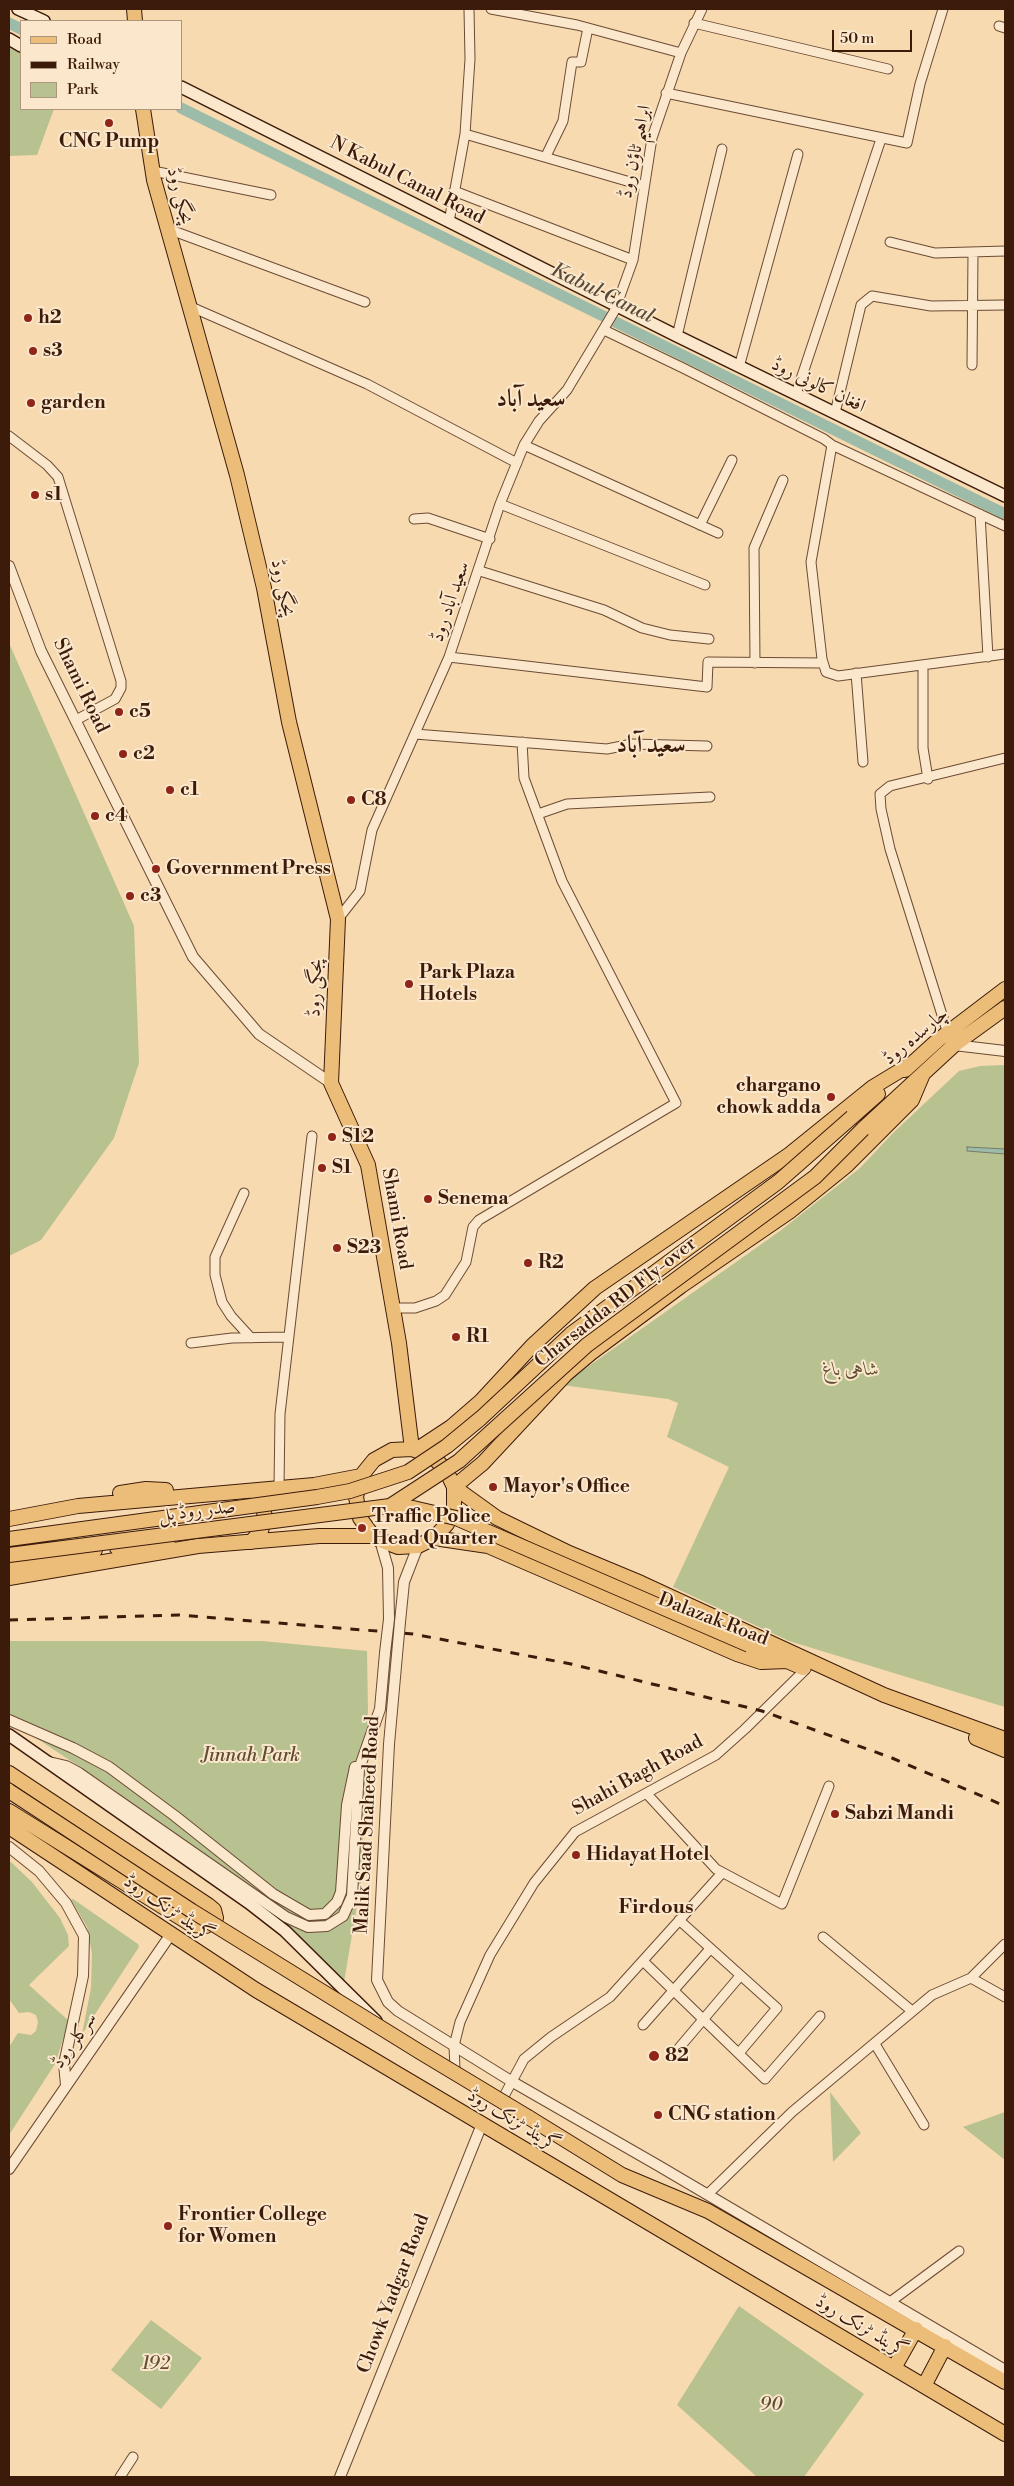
<!DOCTYPE html>
<html>
<head>
<meta charset="utf-8">
<style>
  body { margin:0 }
  #map { position:relative; width:1014px; height:2486px; overflow:hidden; background:#f8dab0; font-family:"Libre Bodoni",serif }
  canvas { display:block }
  .frame { position:absolute; inset:0; border:10px solid #3c1b0a; pointer-events:none }
  .legend { position:absolute; left:20px; top:20px; width:162px; height:90px; box-sizing:border-box; background:#fae7cc; border:1px solid #ae957e; margin:0; padding:6px 9px; list-style:none; font-size:15px; color:#3c1b0a }
  .legend li { display:flex; align-items:center; gap:10px; height:25px }
  .legend b { width:25px; border:1px solid #ae957e }
  .scale { position:absolute; left:832px; top:30px; width:80px; height:22px; box-sizing:border-box; border:2px solid #3c1b0a; border-top:0; padding-left:6px; font-size:15px; line-height:18px; white-space:nowrap; color:#3c1b0a; -webkit-text-stroke:4px #fae7cc; paint-order:stroke }
</style>
</head>
<body>
<div id="map">
<canvas width="1014" height="2486"></canvas>
<div class="frame"></div>
<ul class="legend">
<li><b style="height:6px;background:#ecbd78"></b>Road</li>
<li><b style="height:6px;background:#3c1b0a"></b>Railway</li>
<li><b style="height:14px;background:#b8c190"></b>Park</li>
</ul>
<div class="scale">50 m</div>
</div>
<script>
const g = document.querySelector('canvas').getContext('2d');
g.lineJoin = 'round';
function fillPath(path, color) { g.fillStyle = color; g.fill(path, 'evenodd'); }
const toPath = rows => new Path2D(rows.map(r => 'M' + r).join(''));
function stroke(path, color, width, dash) { g.strokeStyle = color; g.lineWidth = width; g.lineCap = dash ? 'butt' : 'round'; g.setLineDash(dash || []); g.stroke(path); }
function label(font, color, halo, rows, align = 'center') {
  g.font = font + ' "Libre Bodoni",Amiri,serif'; g.lineWidth = 4; g.setLineDash([]); g.textBaseline = 'middle'; g.strokeStyle = halo; g.fillStyle = color; for (const [text, x, y, turn = 0] of rows) {
    g.save(); g.translate(x, y); g.rotate((+turn || 0) * Math.PI / 180); g.textAlign = isNaN(turn) ? turn : align; if (halo) g.strokeText(text, 0, 0); g.fillText(text, 0, 0); g.restore();
  }
}
fillPath(toPath([
  [9,45,21,52,21,109,54,109,37,155,9,156],
  [9,643,134,926,139,1063,114,1138,41,1240,9,1256],
  [1005,1065,1005,1707,789,1641,673,1587,729,1467,667,1437,678,1403,668,1399,562,1385,780,1231,860,1168,893,1133,959,1071,980,1066],
  [9,1641,262,1641,367,1651,368,1712,361,1882,344,1982,113,1789,9,1720],
  [11,1862,32,1882,60,1918,68,1935,69,1946,29,1985,69,2021,55,2064,9,2135,9,2047,18,2033,31,2035,36,2031,38,2022,36,2015,29,2012,19,2013,9,1999,9,1863],
  [73,1899,138,1944,139,1947,82,2034,91,1988,92,1953,87,1927,71,1900],
  [830,2092,861,2133,833,2162],
  [1005,2112,1005,2160,963,2127],
  [739,2306,864,2394,804,2477,757,2477,677,2405],
  [151,2320,202,2358,161,2409,111,2370]
]), '#b8c190');
const water = toPath([
  [967,1147,1005,1149,1005,1154,967,1151,967,1147]
]);
fillPath(water, '#9dbba9');
stroke(water, '#767b69', 1);
stroke(toPath([
  [9,23,21,29],
  [181,108,1005,514]
]), '#9dbba9', 11);
const minor = toPath([
  [491,9,577,25,681,53],
  [694,23,888,69],
  [999,26,1005,28],
  [666,93,907,143,920,84,943,9],
  [465,134,644,186],
  [546,156,563,121,572,62,581,62,588,28],
  [153,171,271,195],
  [454,191,633,260],
  [449,222,465,134,470,59,469,9],
  [168,229,365,302],
  [890,242,935,253,1005,251],
  [189,306,367,384,517,463],
  [604,330,683,368,824,439,832,445,1005,526],
  [677,336,722,149],
  [972,365,973,253],
  [739,367,798,154],
  [796,394,881,139],
  [835,413,861,305,872,296,931,306,1005,305],
  [9,436,47,465,58,477,121,681,121,688,115,699,76,720],
  [524,445,718,533],
  [832,445,811,562,822,659,826,672,838,676,1005,654],
  [500,504,705,585],
  [980,514,988,657],
  [414,519,428,518,490,539],
  [700,525,732,460],
  [480,571,604,610,642,628,670,635,709,639],
  [449,657,707,687,708,662,823,663],
  [755,663,754,548,783,480],
  [923,665,923,748,928,779],
  [856,673,863,762],
  [415,734,607,749,632,744,707,746],
  [538,814,567,804,710,797],
  [338,919,360,891,372,830,449,657,500,504,524,445,539,421,567,390,615,310,633,260,652,138,681,53,702,9],
  [948,1034,890,849,881,809,880,794,890,786,1005,758],
  [244,1193,215,1257,215,1275,222,1302,231,1316,251,1338],
  [393,1308,415,1308,436,1301,445,1295,466,1262,473,1227,479,1220,676,1103,562,881,524,778,522,742],
  [191,1343,232,1338,288,1337],
  [279,1488,280,1414,312,1136],
  [647,1794,716,1869,782,1904,829,1786],
  [679,1920,777,2008,739,2053],
  [823,1937,912,2011],
  [643,1961,765,2079,820,2016],
  [971,1978,1005,1997],
  [643,2025,710,1949],
  [875,2044,924,2125],
  [679,2048,740,1976],
  [455,2069,454,2046,460,2022,490,1955,534,1883,575,1832,716,1755,745,1729,806,1669],
  [503,2098,524,2059,551,2037,610,1997,722,1873],
  [708,2194,792,2112,932,1995,971,1978,1005,1944],
  [890,2302,959,2251],
  [120,2477,133,2457]
]);
const tertiary = toPath([
  [9,566,41,651,193,957,259,1034,331,1083],
  [954,1045,1005,1051],
  [380,1540,388,1568,389,1619],
  [400,1622,404,1582,418,1546],
  [397,1655,389,1744,377,1980,388,2002,398,2011,511,2081,659,2166,1005,2370],
  [9,1720,73,1748,109,1767,175,1816,273,1894,309,1915,325,1914,337,1902,341,1892,347,1805,355,1767],
  [49,1762,66,1766,79,1773,286,1917,308,1927,327,1926,343,1916,352,1896,359,1769,380,1709,385,1653],
  [9,1847,39,1871,66,1903,84,1936,83,1976,64,2064,66,2085],
  [9,2169,171,1934],
  [340,2477,482,2124]
]);
const secondary = toPath([
  [18,9,44,21],
  [9,39,21,46],
  [181,87,677,336,1005,496],
  [9,1735,249,1903,285,1931,376,2021]
]);
const primary = toPath([
  [134,9,135,21],
  [143,109,154,180,237,475,264,588,289,722,338,919,331,1083,368,1165,399,1343,412,1449],
  [905,1070,938,1040,1005,989],
  [923,1074,912,1100,846,1166,789,1212,681,1286,591,1353,566,1374,483,1463,454,1487,497,1518,569,1553,641,1583,884,1695,1005,1739],
  [852,1117,878,1094],
  [863,1129,954,1045,1005,1008],
  [416,1450,451,1427,481,1401,532,1346,595,1288,790,1154,873,1087,911,1064],
  [120,1493,146,1489,166,1490],
  [9,1519,78,1506,314,1485,361,1476,374,1460,392,1450,412,1449,433,1457,446,1470,454,1487,454,1507,447,1524,434,1538,418,1546,398,1547,380,1540,373,1536,360,1518,356,1497,361,1476],
  [434,1538,488,1546,737,1654,761,1662,787,1661,803,1668],
  [251,1542,261,1531,265,1517,262,1502,257,1495],
  [117,1548,168,1545],
  [9,1567,95,1550],
  [9,1578,198,1546,319,1536,373,1536],
  [749,1645,782,1659],
  [976,1738,1005,1750]
]);
const trunk = toPath([
  [9,1773,208,1905,214,1910,216,1918,206,1926,192,1925,9,1811],
  [9,1827,256,1990,1005,2434],
  [528,2117,622,2175,708,2211,1005,2382],
  [894,2368,916,2329],
  [924,2386,945,2346]
]);
stroke(minor, '#6b4b34', 11);
stroke(tertiary, '#6b4b34', 12);
stroke(secondary, '#3c1b0a', 14);
stroke(primary, '#3c1b0a', 16);
stroke(trunk, '#3c1b0a', 16);
stroke(minor, '#fae7cc', 9);
stroke(tertiary, '#fae7cc', 10);
stroke(secondary, '#fae7cc', 11);
stroke(primary, '#ecbd78', 14);
stroke(trunk, '#ecbd78', 14);
stroke(toPath([
  [9,1620,179,1615,413,1634,571,1664,762,1711,892,1758,1005,1806]
]), '#3c1b0a', 3, [9, 9]);
const tertiaryBridge = toPath([
  [385,1653,389,1619],
  [397,1655,400,1622]
]);
const primaryBridge = toPath([
  [390,1506,459,1461,587,1345,815,1177,863,1129],
  [9,1539,317,1497,350,1491,408,1472,447,1446,481,1418,571,1334,778,1182,852,1117],
  [9,1555,390,1506,413,1508,456,1518,749,1645]
]);
const trunkBridge = toPath([
  [9,1791,192,1911,420,2052,528,2117]
]);
stroke(tertiaryBridge, '#6b4b34', 12, []);
stroke(primaryBridge, '#3c1b0a', 16, []);
stroke(trunkBridge, '#3c1b0a', 16, []);
stroke(tertiaryBridge, '#fae7cc', 10);
stroke(primaryBridge, '#ecbd78', 14);
stroke(trunkBridge, '#ecbd78', 14);
for (const [x, y, r, color] of [
  [109,123,5,"#8f2418"],
  [28,318,5,"#8f2418"],
  [33,351,5,"#8f2418"],
  [31,403,5,"#8f2418"],
  [35,495,5,"#8f2418"],
  [119,712,5,"#8f2418"],
  [123,754,5,"#8f2418"],
  [170,790,5,"#8f2418"],
  [351,800,5,"#8f2418"],
  [95,816,5,"#8f2418"],
  [156,869,5,"#8f2418"],
  [130,896,5,"#8f2418"],
  [409,984,5,"#8f2418"],
  [831,1097,5,"#8f2418"],
  [332,1137,5,"#8f2418"],
  [322,1168,5,"#8f2418"],
  [428,1199,5,"#8f2418"],
  [337,1248,5,"#8f2418"],
  [528,1263,5,"#8f2418"],
  [456,1337,5,"#8f2418"],
  [493,1487,5,"#8f2418"],
  [362,1528,5,"#8f2418"],
  [835,1814,5,"#8f2418"],
  [576,1855,5,"#8f2418"],
  [654,2056,6,"#8f2418"],
  [658,2115,5,"#8f2418"],
  [168,2226,5,"#8f2418"]
]) { const dot = new Path2D(); dot.arc(x, y, r, 0, 2 * Math.PI); g.fillStyle = color; g.fill(dot); stroke(dot, '#fae7cc', 2); }
label('bold 19px', '#3c1b0a', '#fae7cc', [
  ["CNG Pump",109,142,"center"],
  ["h2",38,318],
  ["s3",43,351],
  ["garden",41,403],
  ["s1",45,495],
  ["c5",129,712],
  ["c2",133,754],
  ["c1",180,790],
  ["C8",361,800],
  ["c4",105,816],
  ["Government Press",166,869],
  ["c3",140,896],
  ["Park Plaza",419,973],
  ["Hotels",419,995],
  ["chargano",821,1086,"right"],
  ["chowk adda",821,1108,"right"],
  ["S12",342,1137],
  ["S1",332,1168],
  ["Senema",438,1199],
  ["S23",347,1248],
  ["R2",538,1263],
  ["R1",466,1337],
  ["Mayor's Office",503,1487],
  ["Traffic Police",372,1517],
  ["Head Quarter",372,1539],
  ["Sabzi Mandi",845,1814],
  ["Hidayat Hotel",586,1855],
  ["82",665,2056],
  ["CNG station",668,2115],
  ["Frontier College",178,2215],
  ["for Women",178,2237]
], 'left');
label('19px', '#3c1b0a', '#fae7cc', [
  ["ابراہیم ٹاؤن روڈ",636,152,-78],
  ["N Kabul Canal Road",407,181,27],
  ["پجگی روڈ",179,196,76],
  ["افغان کالونی روڈ",818,386,26],
  ["پجگی روڈ",282,588,78],
  ["سعید آباد روڈ",451,602,-71],
  ["Shami Road",80,686,64],
  ["پجگی روڈ",316,988,-88],
  ["چارسدہ روڈ",916,1037,-40],
  ["Shami Road",396,1219,80],
  ["Charsadda RD Fly-over",616,1303,-38],
  ["صدر روڈ پل",197,1512,-7],
  ["Dalazak Road",713,1620,21],
  ["Shahi Bagh Road",638,1776,-29],
  ["Malik Saad Shaheed Road",368,1825,-87],
  ["گرینڈ ٹرنک روڈ",168,1909,34],
  ["سرکلر روڈ",75,2041,-55],
  ["گرینڈ ٹرنک روڈ",513,2121,31],
  ["Chowk Yadgar Road",394,2294,-69],
  ["گرینڈ ٹرنک روڈ",861,2327,31]
]);
label('italic 19px', '#614d32', '#fae7cc', [
  ["شاہی باغ",851,1370],
  ["Jinnah Park",251,1756],
  ["192",156,2364],
  ["90",771,2405]
]);
label('italic 20px', '#594b3a', '#fae7cc', [
  ["Kabul Canal",602,294,26]
]);
label('bold 20px', '#3c1b0a', '#fae7cc', [
  ["Firdous",656,1908]
]);
label('bold 24px', '#3c1b0a', '#fae7cc', [
  ["سعید آباد",531,400],
  ["سعید آباد",651,746]
]);
</script>
</body>
</html>
